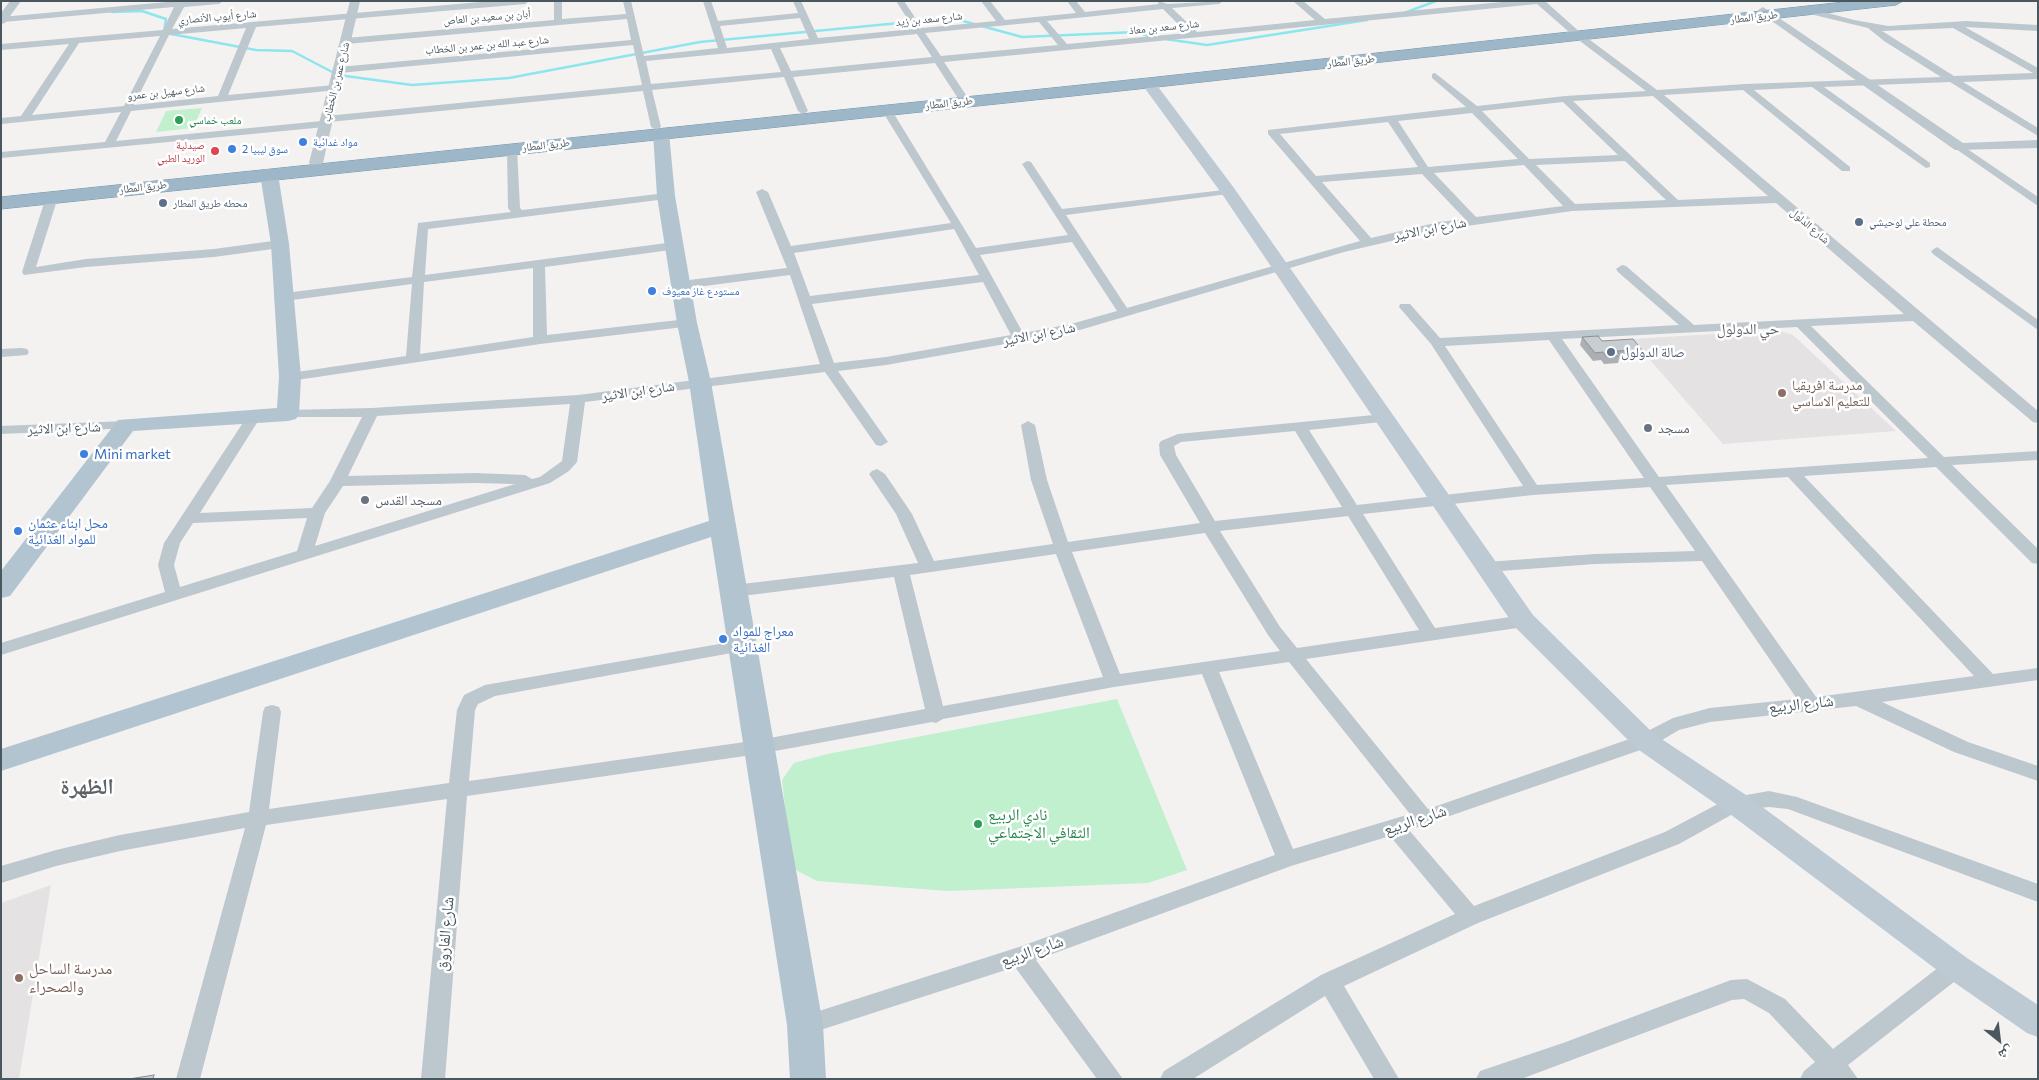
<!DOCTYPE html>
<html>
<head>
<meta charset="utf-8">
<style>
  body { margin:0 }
  #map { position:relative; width:2039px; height:1080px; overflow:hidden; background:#f4f1f1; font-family:Commissioner,"Noto Naskh Arabic",sans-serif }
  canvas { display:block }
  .frame { position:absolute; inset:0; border:2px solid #49575f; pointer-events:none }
  .north { position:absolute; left:1974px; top:1015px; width:50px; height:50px; -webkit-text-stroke:4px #fff; paint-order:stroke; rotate:151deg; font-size:14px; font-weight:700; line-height:20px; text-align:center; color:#49575f }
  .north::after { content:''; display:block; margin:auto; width:18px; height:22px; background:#49575f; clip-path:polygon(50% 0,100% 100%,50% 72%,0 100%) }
</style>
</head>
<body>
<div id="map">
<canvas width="2039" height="1080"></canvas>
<div class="frame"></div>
<div class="north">ش</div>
</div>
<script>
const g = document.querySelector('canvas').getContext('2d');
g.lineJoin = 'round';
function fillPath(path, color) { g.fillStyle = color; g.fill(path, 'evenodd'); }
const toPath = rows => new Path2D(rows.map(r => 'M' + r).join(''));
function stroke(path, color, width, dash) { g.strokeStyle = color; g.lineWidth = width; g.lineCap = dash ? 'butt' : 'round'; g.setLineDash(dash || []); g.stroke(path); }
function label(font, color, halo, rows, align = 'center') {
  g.font = font + ' Commissioner,"Noto Naskh Arabic",sans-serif'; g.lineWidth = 5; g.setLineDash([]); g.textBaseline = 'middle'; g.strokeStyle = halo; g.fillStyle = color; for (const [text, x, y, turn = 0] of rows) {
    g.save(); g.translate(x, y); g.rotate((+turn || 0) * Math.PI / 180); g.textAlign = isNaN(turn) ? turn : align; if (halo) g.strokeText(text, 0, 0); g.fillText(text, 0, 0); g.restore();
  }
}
fillPath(toPath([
  [1778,330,1793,335,1896,431,1723,444,1632,339],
  [51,885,19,1079,1,1079,1,903]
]), '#e5e2e4');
fillPath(toPath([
  [202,108,193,128,156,132,166,111],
  [1117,699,1187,870,1148,883,948,891,817,881,792,868,782,780,794,763,827,754]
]), '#c0f0cd');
stroke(toPath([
  [112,12,142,11,166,19,164,32],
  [1404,13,1436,1],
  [171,34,256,50,292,51,338,75,412,85,509,78,700,42,952,18,1022,37,1137,32,1154,38],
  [1165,39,1207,45,1367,20]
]), '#8de6ee', 2.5);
const trunk = toPath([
  [1853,1,1903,1,1896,5,1148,88,1,209,1,197,1148,78,1853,1]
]);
stroke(trunk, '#7496ac', 1);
fillPath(toPath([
  [178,1,223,1,219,4,184,7,172,29,492,1,529,1,525,4,256,27,228,95,334,85,337,86,337,90,131,111,116,141,322,121,322,117,326,116,642,85,633,45,339,73,334,70,339,67,631,40,627,19,346,44,341,41,346,38,554,20,554,1,562,1,562,19,626,14,623,1,631,1,644,56,718,48,703,1,711,1,718,21,798,13,793,1,801,1,818,38,914,29,896,1,904,1,922,28,996,21,981,1,990,1,1005,20,1076,13,1067,1,1076,1,1085,12,1159,4,1157,1,1168,4,1223,1,1219,4,1172,8,1197,32,1315,20,1293,1,1303,1,1325,19,1512,1,1545,1,1582,34,1657,90,1745,84,1941,77,1884,41,1868,28,1806,13,1805,11,1809,8,1854,20,1888,26,1966,21,2038,25,2038,31,1965,27,2038,68,2038,79,1963,82,2038,128,2038,136,1950,82,1824,87,1930,163,1930,167,1926,168,1812,87,1754,90,1850,167,1850,171,1842,171,1743,90,1664,95,2038,411,2038,423,2033,422,1913,321,1811,326,1944,457,2038,451,2038,460,1952,465,2038,549,2038,564,2032,563,1936,467,1804,476,1993,674,2038,668,2038,680,1882,702,1968,742,2038,766,2038,781,1954,752,1856,706,1710,722,1679,730,1652,746,1409,830,1474,906,1665,832,1729,798,1769,791,1797,797,2038,884,2038,902,1788,809,1769,807,1740,810,1679,844,1478,923,1344,986,1399,1079,1374,1079,1325,996,1193,1079,1160,1079,1164,1071,1321,975,1455,914,1390,836,1291,866,1036,960,1123,1079,1097,1079,1015,967,805,1035,797,1032,793,1025,797,1018,1019,947,1275,855,1202,674,1114,687,943,719,936,723,932,722,759,754,467,796,445,1079,421,1079,447,799,266,825,200,1079,176,1079,245,828,120,851,56,866,1,883,1,866,56,850,120,835,249,812,263,712,265,707,272,705,279,707,281,712,269,809,449,783,457,710,464,695,485,685,742,640,748,642,751,646,748,650,495,696,478,704,475,710,469,781,759,740,925,709,894,577,734,597,728,595,726,591,728,587,734,585,918,563,896,514,869,474,872,471,877,469,885,474,912,514,934,561,1053,544,1031,480,1021,425,1028,421,1035,425,1047,480,1068,542,1200,523,1160,455,1159,444,1161,441,1178,434,1384,414,1389,415,1391,418,1389,421,1309,430,1357,505,1523,486,1431,344,1399,307,1400,304,1410,304,1440,338,1679,325,1618,272,1616,269,1622,265,1626,266,1694,325,1904,314,1776,203,1572,211,1439,230,1344,252,1073,332,886,365,838,371,888,442,881,446,876,445,825,372,585,402,577,462,569,471,550,483,1,655,1,643,165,592,158,565,164,543,248,415,253,414,260,418,200,513,312,508,330,481,362,417,283,417,281,414,283,411,288,410,372,408,578,395,820,364,790,275,681,289,675,285,681,281,787,268,756,192,762,189,768,192,791,246,951,223,881,109,882,107,891,109,976,248,1068,235,1022,164,1027,161,1031,162,1062,209,1232,189,1234,191,1228,194,1066,215,1127,308,1360,241,1268,134,1268,130,1466,107,1432,78,1432,74,1435,73,1477,106,1565,96,1646,91,1576,38,1537,4,944,62,970,101,965,104,961,103,935,63,793,77,808,111,803,114,798,111,784,77,652,90,661,127,656,130,651,127,643,91,329,122,329,126,325,127,1,158,1,152,105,142,121,112,1,124,1,118,21,116,69,44,1,50,1,44,163,30,174,7,3,22,1,17,178,1],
  [1163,9,1187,33,1067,44,1047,21,1163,9],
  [800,18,809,39,727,48,720,26,800,18],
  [1039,22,1058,45,941,56,925,33,1039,22],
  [246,28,218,96,134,105,169,35,246,28],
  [1953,28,2033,73,1954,76,1882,31,1953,28],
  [917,34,932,57,791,71,780,48,917,34],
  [160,36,124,106,32,115,79,43,160,36],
  [771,49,781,72,651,84,646,61,771,49],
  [1653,96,1768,196,1678,200,1573,101,1653,96],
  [1563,102,1618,155,1529,159,1482,111,1563,102],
  [1472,113,1518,159,1428,167,1398,121,1472,113],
  [1388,122,1418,167,1316,176,1280,134,1388,122],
  [1625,161,1666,200,1575,204,1536,165,1625,161],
  [1524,165,1563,206,1476,217,1434,173,1524,165],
  [1422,174,1465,219,1439,222,1371,238,1322,182,1422,174],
  [954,229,979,275,810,296,794,253,954,229],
  [1072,242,1117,311,1071,324,1023,333,980,255,1072,242],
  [983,282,1011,335,886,357,834,363,812,304,983,282],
  [1797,327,1928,458,1659,477,1562,339,1797,327],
  [1549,340,1644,478,1537,485,1445,346,1549,340],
  [570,404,562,461,540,477,532,479,525,475,475,473,348,476,377,416,570,404],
  [1295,431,1342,507,1215,521,1176,455,1174,446,1181,442,1295,431],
  [1788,477,1974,676,1816,697,1666,485,1788,477],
  [475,483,515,484,315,546,325,513,343,486,475,483],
  [1650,487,1695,551,1595,554,1487,562,1481,563,1479,567,1481,571,1487,572,1595,564,1702,561,1797,699,1710,708,1673,718,1638,736,1428,809,1306,659,1524,627,1530,625,1533,621,1530,617,1524,615,1435,628,1363,514,1533,495,1650,487],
  [1348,516,1419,630,1297,648,1280,627,1220,531,1348,516],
  [307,518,297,551,180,587,174,565,180,543,193,523,307,518],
  [1205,533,1268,635,1280,651,1120,674,1072,552,1205,533],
  [1056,554,1103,677,943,706,910,575,1056,554],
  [1289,662,1410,814,1293,849,1219,672,1289,662],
  [1960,144,2038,197,2038,206,1956,149,1955,147,1960,144],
  [512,146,517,149,520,208,522,210,666,193,672,196,666,199,428,229,425,275,674,242,678,243,680,246,678,249,545,267,547,335,687,319,692,320,694,323,692,326,540,344,290,381,285,380,283,377,285,374,290,373,406,356,412,284,285,301,279,297,285,293,412,277,418,223,511,212,508,208,507,149,512,146],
  [533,268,533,337,420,354,424,282,533,268],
  [52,194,58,197,36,267,86,259,214,249,280,240,286,244,280,248,214,257,86,267,24,275,22,272,46,197,52,194],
  [1937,247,2038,320,2038,330,1933,254,1931,251,1937,247],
  [22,348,27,349,29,352,27,355,1,357,1,349,22,348],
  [126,421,133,425,131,428,1,434,1,426,126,421],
  [1956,957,1964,960,1967,967,1964,974,1848,1065,1858,1079,1800,1079,1804,1071,1815,1062,1769,1013,1744,999,1732,1000,1521,1079,1476,1079,1480,1071,1563,1043,1731,980,1747,979,1785,999,1833,1049,1948,960,1956,957]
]), '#bdc7ce');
fillPath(toPath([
  [10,1,21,1,5,23,1,24,1,13,10,1],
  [350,1,360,1,323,163,316,167,309,163,350,1],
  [1763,7,1963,143,2038,140,2038,148,1955,150,1759,12,1758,10,1763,7]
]), '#bdc7ce');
fillPath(toPath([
  [1148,79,1153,80,1234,188,1533,615,1654,734,1746,795,1967,958,2038,1005,2038,1037,2027,1033,1945,976,1726,811,1636,748,1515,627,1222,194,1141,83,1148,79]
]), '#bdcad3');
fillPath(toPath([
  [661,128,669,133,675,196,697,323,711,382,823,1025,826,1079,790,1079,787,1025,711,537,1,771,1,749,709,521,689,382,677,323,657,196,653,133,661,128],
  [269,169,275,170,278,174,289,244,301,377,299,414,296,419,288,421,133,431,10,596,1,598,1,571,118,420,277,408,279,377,271,244,260,174,263,170,269,169]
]), '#b1c4d0');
fillPath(trunk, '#9db7c8');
fillPath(toPath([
  [1582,337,1602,341,1642,350,1639,357,1619,359,1618,363,1604,364,1601,360,1593,361,1580,345]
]), '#acb0b4');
const building = toPath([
  [1598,336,1602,341,1633,339,1642,350,1617,351,1620,356,1606,356,1603,352,1595,353,1582,337,1598,336],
  [154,1075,153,1079,129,1079,154,1075]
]);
fillPath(building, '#c8cdd1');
stroke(building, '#8c9092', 1);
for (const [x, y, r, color] of [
  [179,120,5,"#2e9e5b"],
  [303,142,5,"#3f7fe0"],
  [232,149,5,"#3f7fe0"],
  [215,151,5,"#e0444e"],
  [163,203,5,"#5c6f8a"],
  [1859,222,5,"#5c6f8a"],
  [652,291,5,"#3f7fe0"],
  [1611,352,5,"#5c6f8a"],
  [1782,393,5,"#8d6e63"],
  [1648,428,5,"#6b7280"],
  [84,454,5,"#3f7fe0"],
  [365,500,5,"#6b7280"],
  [18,531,5,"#3f7fe0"],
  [723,639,5,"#3f7fe0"],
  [978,824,5,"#2e9e5b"],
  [19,978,5,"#8d6e63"]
]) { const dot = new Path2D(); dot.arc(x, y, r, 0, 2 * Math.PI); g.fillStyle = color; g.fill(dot); stroke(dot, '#fff', 2); }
label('11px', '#49575f', '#fff', [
  ["شارع أيوب الأنصاري",217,17,-5],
  ["أبان بن سعيد بن العاص",487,17,-5],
  ["طريق المطار",1754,17,-6],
  ["شارع سعد بن زيد",929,19,-6],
  ["شارع سعد بن معاذ",1164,27,-6],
  ["شارع عبد الله بن عمر بن الخطاب",487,45,-5],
  ["طريق المطار",1351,61,-6],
  ["شارع عمر بن الخطاب",336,82,-76],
  ["شارع سهيل بن عمرو",166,92,-6],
  ["طريق المطار",949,103,-6],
  ["طريق المطار",546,145,-6],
  ["طريق المطار",143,187,-6],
  ["شارع الدلول",1810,226,41]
]);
label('11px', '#27864d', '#fff', [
  ["ملعب خماسي",189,120]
], 'left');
label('11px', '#366cbe', '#fff', [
  ["مواد غدائية",313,142],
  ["سوق ليبيا 2",242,149],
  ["مستودع غاز معيوف",662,291]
], 'left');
label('11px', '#be3a42', '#fff', [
  ["صيدلية",205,145],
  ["الوريد الطبي",205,158]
], 'right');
label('11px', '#4e5e75', '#fff', [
  ["محطه طريق المطار",173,203],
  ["محطة علي لوحيشي",1869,222]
], 'left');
label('14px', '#49575f', '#fff', [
  ["شارع ابن الاثير",1430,229,-11],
  ["شارع ابن الاثير",1039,334,-11],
  ["شارع ابن الاثير",638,391,-8],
  ["شارع ابن الاثير",64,428,-2]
]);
label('14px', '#4e5e75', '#fff', [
  ["صالة الدولول",1621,352]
], 'left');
label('14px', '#785e54', '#fff', [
  ["مدرسة افريقيا",1792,385],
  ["للتعليم الاساسي",1792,401]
], 'left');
label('14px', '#5b616d', '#fff', [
  ["مسجد",1658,428],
  ["مسجد القدس",375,500]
], 'left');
label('14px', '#366cbe', '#fff', [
  ["Mini market",94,454],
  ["محل ابناء عثمان",28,523],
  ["للمواد الغذائية",28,539],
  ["معراج للمواد",733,631],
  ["الغذائية",733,647]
], 'left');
label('15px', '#5d6366', '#fff', [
  ["حي الدولول",1748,329]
]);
label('16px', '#49575f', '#fff', [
  ["شارع الربيع",1801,704,-6],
  ["شارع الربيع",1415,820,-18],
  ["شارع الفاروق",445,934,-85],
  ["شارع الربيع",1032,951,-19]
]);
label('16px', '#27864d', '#fff', [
  ["نادي الربيع",988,815],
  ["الثقافي الاجتماعي",988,833]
], 'left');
label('16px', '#785e54', '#fff', [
  ["مدرسة الساحل",29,969],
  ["والصحراء",29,987]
], 'left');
label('bold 22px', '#5d6366', '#fff', [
  ["الظهرة",87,787]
]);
</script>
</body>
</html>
